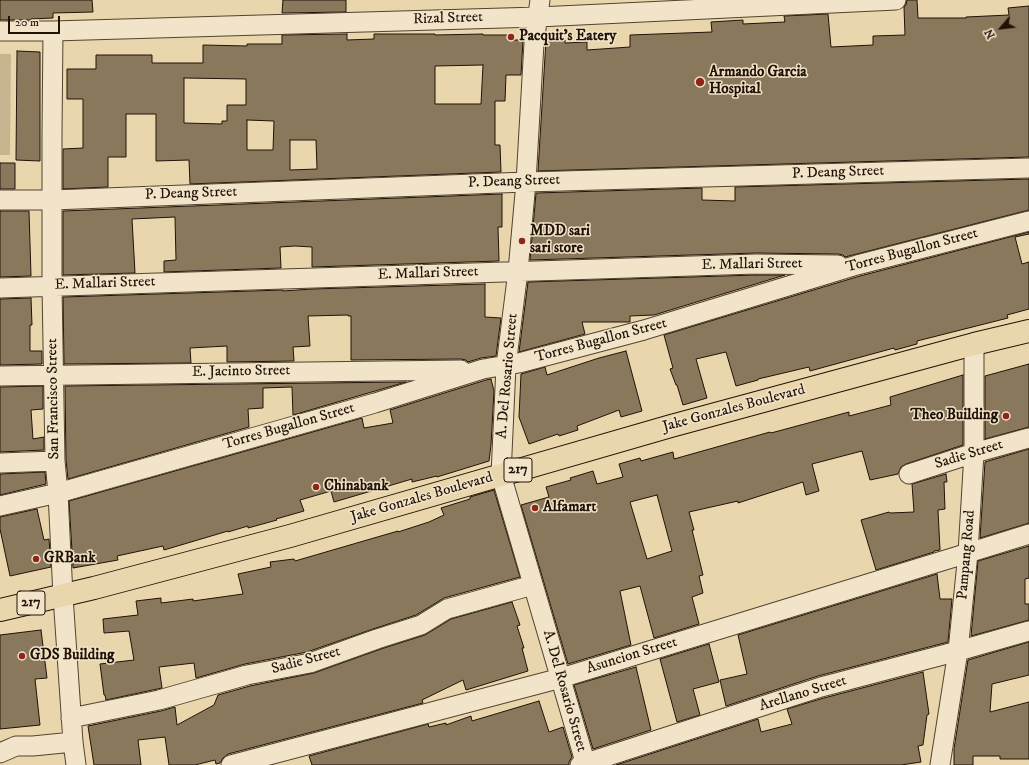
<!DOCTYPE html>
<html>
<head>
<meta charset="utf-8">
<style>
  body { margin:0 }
  #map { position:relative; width:1029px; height:765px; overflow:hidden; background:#ead6ac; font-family:"IM FELL DW Pica",serif }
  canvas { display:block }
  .north { position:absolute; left:981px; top:8px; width:40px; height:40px; -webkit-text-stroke:3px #f1e4c9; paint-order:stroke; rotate:242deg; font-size:11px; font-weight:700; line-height:16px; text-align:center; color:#211207 }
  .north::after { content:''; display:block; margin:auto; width:14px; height:18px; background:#211207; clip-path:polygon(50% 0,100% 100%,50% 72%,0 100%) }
  .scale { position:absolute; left:8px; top:16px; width:52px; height:18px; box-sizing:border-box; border:2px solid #211207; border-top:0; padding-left:5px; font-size:12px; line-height:14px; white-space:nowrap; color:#211207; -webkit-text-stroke:3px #f1e4c9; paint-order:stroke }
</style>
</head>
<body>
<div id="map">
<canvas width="1029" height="765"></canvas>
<div class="north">N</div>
<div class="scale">20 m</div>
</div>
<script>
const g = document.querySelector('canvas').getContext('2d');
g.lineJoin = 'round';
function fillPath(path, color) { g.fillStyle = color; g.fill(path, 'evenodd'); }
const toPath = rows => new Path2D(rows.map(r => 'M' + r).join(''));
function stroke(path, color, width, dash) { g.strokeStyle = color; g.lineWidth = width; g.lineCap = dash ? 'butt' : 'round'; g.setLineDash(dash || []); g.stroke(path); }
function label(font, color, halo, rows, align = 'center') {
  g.font = font + ' "IM FELL DW Pica",serif'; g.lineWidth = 3; g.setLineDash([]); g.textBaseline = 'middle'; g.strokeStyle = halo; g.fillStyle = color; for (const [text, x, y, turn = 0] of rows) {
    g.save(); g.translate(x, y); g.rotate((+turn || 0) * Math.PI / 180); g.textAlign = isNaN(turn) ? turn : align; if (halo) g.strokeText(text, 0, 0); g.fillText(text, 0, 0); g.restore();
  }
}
fillPath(toPath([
  [0,54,11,54,10,155,0,155]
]), '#c8b590');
const building = toPath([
  [0,0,92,0,93,12,53,13,53,18,31,19,31,20,0,20,0,0],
  [283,0,346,0,346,12,282,13,283,0],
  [907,0,917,0,918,18,966,18,966,17,1009,15,1008,8,1029,6,1029,157,538,171,546,40,565,40,565,43,587,42,587,50,630,47,630,35,712,32,711,22,743,20,743,24,785,22,784,16,828,14,831,47,873,45,873,36,905,35,904,7,906,5,907,0],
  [347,34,347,40,374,39,374,34,435,34,435,35,483,34,483,35,511,35,511,40,523,40,521,75,506,75,505,101,495,101,495,145,500,145,501,172,190,184,189,160,156,161,156,114,126,114,126,157,108,157,108,187,63,189,63,149,83,148,83,99,67,99,67,69,96,69,96,55,152,55,152,63,203,63,203,45,247,46,247,44,282,44,282,35,347,34],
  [483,65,481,104,435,104,435,66,483,65],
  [184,78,246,79,246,105,227,105,227,121,222,121,222,124,184,123,184,78],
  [247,120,274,121,273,150,247,150,247,120],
  [290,140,316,140,317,169,290,170,290,140],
  [17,51,40,52,40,161,16,160,17,51],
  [0,163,15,163,15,189,0,189,0,163],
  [1029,179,1029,210,845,257,843,255,838,254,756,253,530,260,536,193,702,188,702,200,735,201,735,187,1029,179],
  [502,194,502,227,498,227,499,261,312,267,312,247,295,246,280,247,281,268,164,272,164,261,176,260,175,217,132,219,135,273,63,275,63,211,502,194],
  [0,211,29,211,31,276,0,277,0,211],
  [1029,232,1029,234,1015,237,1022,264,1029,262,1029,309,1007,315,1008,318,917,341,917,344,895,350,894,348,810,371,809,367,758,379,758,380,736,386,726,352,696,359,707,398,683,405,677,385,676,385,670,369,673,368,664,335,860,276,1029,232],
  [756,275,785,275,654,315,630,316,630,322,582,322,585,334,519,352,528,282,756,275],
  [485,284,485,317,501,318,496,356,481,358,468,362,466,360,461,359,351,360,351,316,348,316,348,315,308,316,310,346,293,347,294,361,227,362,227,346,190,348,191,363,64,364,63,297,283,290,283,291,312,289,485,284],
  [31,298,32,325,30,325,30,351,42,351,42,364,0,365,0,299,31,298],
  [626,351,642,411,621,417,619,410,577,426,578,430,559,436,558,434,529,444,519,417,521,374,545,367,547,375,599,358,626,351],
  [1029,364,1029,427,985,439,985,376,1029,364],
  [963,375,963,445,906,464,901,467,898,474,870,480,862,451,812,464,819,491,806,495,803,482,738,503,738,501,689,512,694,530,692,530,703,575,699,576,703,593,692,597,699,624,654,638,640,586,620,591,631,645,568,664,521,505,549,497,546,487,571,480,570,478,593,471,597,484,623,477,619,464,640,458,641,461,673,452,674,459,770,432,771,433,849,412,849,416,891,405,890,397,963,375],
  [657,495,672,551,647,559,630,502,657,495],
  [491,379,494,391,491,445,489,461,437,477,437,476,412,482,412,479,334,502,331,491,300,500,304,511,276,519,277,520,248,528,248,526,228,532,228,531,164,550,163,546,117,556,118,560,73,568,69,501,362,418,364,428,393,423,390,410,486,380,491,379],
  [406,382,293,415,292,387,263,388,263,408,248,409,249,427,68,479,66,460,65,386,406,382],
  [43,386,43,409,31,410,33,439,44,437,44,450,0,452,0,387,43,386],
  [1029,449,1029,523,1026,524,980,538,985,462,1029,449],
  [45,472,46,484,0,495,0,474,45,472],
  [946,474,947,482,944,482,945,509,938,510,940,550,934,551,934,552,876,570,861,520,889,512,890,513,914,512,912,484,946,474],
  [494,490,520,577,444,598,416,615,373,629,307,652,245,664,196,678,194,663,159,667,162,688,106,700,105,695,104,695,100,664,134,660,129,631,104,633,103,619,138,615,136,601,161,598,161,603,193,599,193,601,243,594,238,574,271,567,270,562,294,559,295,561,398,531,398,532,429,522,444,515,441,508,470,499,470,497,494,490],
  [37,509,44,540,49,539,51,567,10,576,0,529,0,517,37,509],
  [1029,546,1029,578,1025,579,1025,604,1029,604,1029,620,971,636,978,561,1029,546],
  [937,574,940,599,952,599,948,642,818,676,726,706,720,680,747,674,738,635,937,574],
  [512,602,520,625,517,626,524,648,522,648,528,671,466,690,463,680,422,700,423,703,228,754,223,758,220,763,216,764,215,760,195,765,169,765,165,737,138,740,141,765,94,765,88,726,161,711,175,707,177,725,214,705,218,695,250,686,314,673,381,649,425,635,451,619,512,602],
  [41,630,47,678,35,679,40,725,0,729,0,635,41,630],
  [1029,642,1029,675,992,684,990,712,1029,702,1029,759,1000,759,1000,756,973,756,973,765,954,765,954,749,968,660,1029,642],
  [709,644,719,682,693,689,700,715,677,722,660,659,709,644],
  [636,667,651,730,593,749,574,685,636,667],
  [923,672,929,714,927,715,923,745,918,746,921,762,901,765,616,765,758,719,761,732,792,724,787,709,824,698,923,672],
  [539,701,549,732,563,727,572,757,569,762,569,765,312,765,309,756,428,724,429,727,446,723,446,725,471,716,472,721,539,701]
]);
fillPath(building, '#8a785d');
stroke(building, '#211207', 1);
const minor = toPath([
  [540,0,534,43,526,182,518,271,506,366,501,475,586,765],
  [0,31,53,31,538,17,896,0],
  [53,31,52,134,52,286,55,461,58,493,63,596,73,742,76,765],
  [0,200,52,200,526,182,1029,168],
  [0,288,756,264,838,265],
  [0,376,461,370],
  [0,463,55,461],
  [909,474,974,453,1029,438],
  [0,506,58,493,375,403,483,369,519,363,644,330,857,265,1029,221],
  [71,718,159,700,247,675,310,663,377,639,421,625,447,609,533,585],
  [0,753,16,746,33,746,73,742],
  [231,765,561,678,968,553,1029,534],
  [580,765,821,687,958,651,1029,631],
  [940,765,958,651,968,553,974,453,974,344]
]);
const major = toPath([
  [0,610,94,588,290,536,671,426,974,344,1029,331]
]);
stroke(minor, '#534330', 21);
stroke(major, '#211207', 24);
stroke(minor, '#f1e4c9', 19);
stroke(major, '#ead6ac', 22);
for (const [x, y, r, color] of [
  [511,37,4,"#8f2418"],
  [700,82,5,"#8f2418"],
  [522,241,4,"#8f2418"],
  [1006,416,4,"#8f2418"],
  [316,487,4,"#8f2418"],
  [535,508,4,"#8f2418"],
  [36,559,4,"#8f2418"],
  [22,656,4,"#8f2418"]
]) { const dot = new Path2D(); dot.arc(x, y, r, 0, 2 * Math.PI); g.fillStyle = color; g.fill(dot); stroke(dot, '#f1e4c9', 1.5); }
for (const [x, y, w] of [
  [518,470,28],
  [31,603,28]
]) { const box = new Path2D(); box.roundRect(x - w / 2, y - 12, w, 24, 3); g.fillStyle = '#f1e4c9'; g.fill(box); stroke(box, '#211207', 1); }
label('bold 14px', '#211207', null, [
  ["217",518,470],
  ["217",31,603]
]);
label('15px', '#211207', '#f1e4c9', [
  ["Rizal Street",448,19,-2],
  ["P. Deang Street",838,173,-2],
  ["P. Deang Street",514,182,-2],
  ["P. Deang Street",191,194,-2],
  ["Torres Bugallon Street",912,251,-15],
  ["E. Mallari Street",752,265,-1],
  ["E. Mallari Street",428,274,-2],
  ["E. Mallari Street",105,284,-2],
  ["Torres Bugallon Street",601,341,-15],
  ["E. Jacinto Street",241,372,-1],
  ["A. Del Rosario Street",508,376,-85],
  ["San Francisco Street",54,399,-91],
  ["Jake Gonzales Boulevard",734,409,-15],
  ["Torres Bugallon Street",289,427,-16],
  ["Sadie Street",969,455,-17],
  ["Jake Gonzales Boulevard",422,498,-16],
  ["Pampang Road",967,555,-85],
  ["Asuncion Street",632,656,-17],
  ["Sadie Street",306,661,-15],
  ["A. Del Rosario Street",564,691,74],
  ["Arellano Street",803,694,-17]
]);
label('bold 15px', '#211207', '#f1e4c9', [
  ["Pacquit's Eatery",519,37],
  ["Armando Garcia",709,73],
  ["Hospital",709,90],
  ["MDD sari",530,232],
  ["sari store",530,249],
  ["Theo Building",998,416,"right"],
  ["Chinabank",324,487],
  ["Alfamart",543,508],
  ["GRBank",44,559],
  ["GDS Building",30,656]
], 'left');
</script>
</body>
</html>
